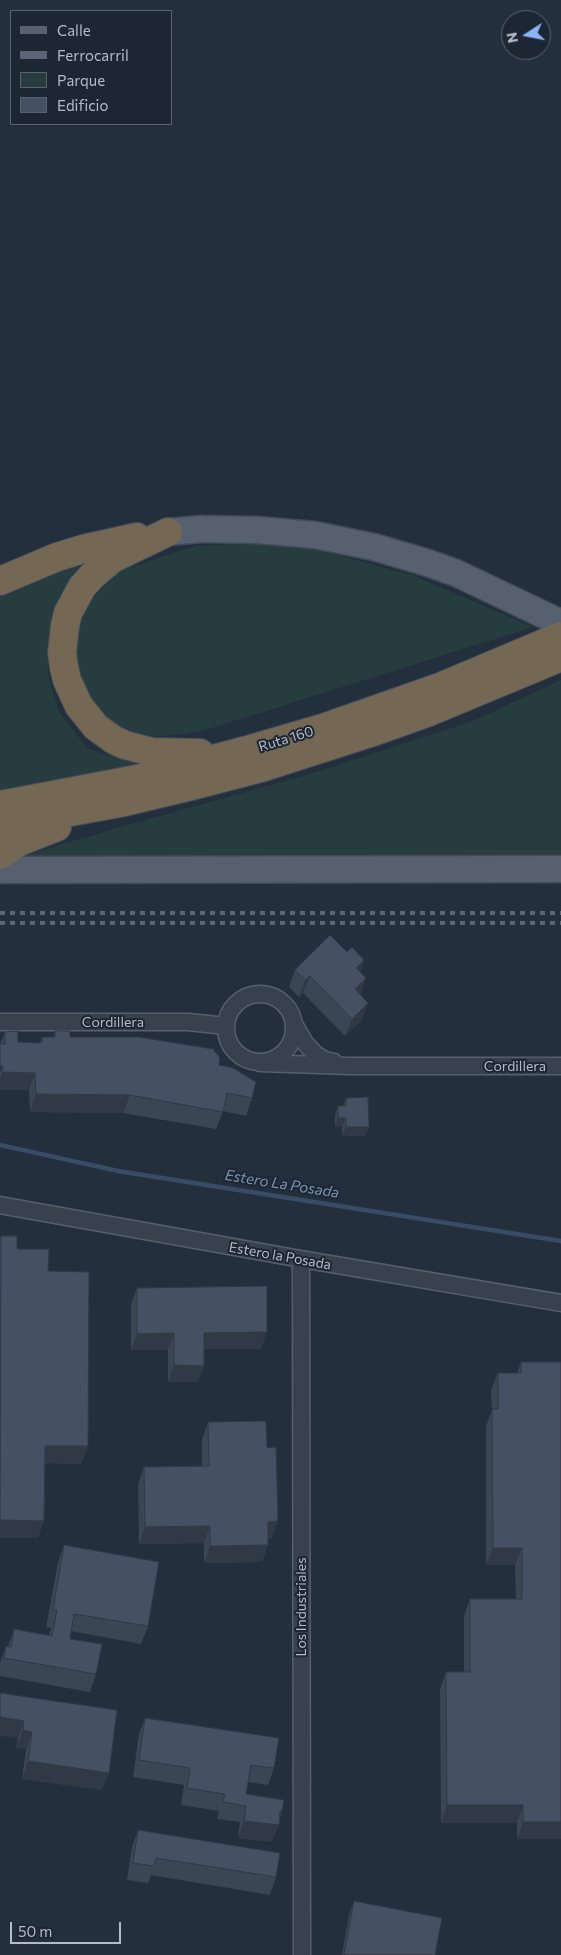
<!DOCTYPE html>
<html>
<head>
<meta charset="utf-8">
<style>
  body { margin:0 }
  #map { position:relative; width:561px; height:1955px; overflow:hidden; background:#242f3e; font-family:Commissioner,sans-serif }
  canvas { display:block }
  .legend { position:absolute; left:10px; top:10px; width:162px; height:115px; box-sizing:border-box; background:#1d2633; border:1px solid #59626f; margin:0; padding:6px 9px; list-style:none; font-size:15px; color:#b4bcc9 }
  .legend li { display:flex; align-items:center; gap:10px; height:25px }
  .legend b { width:25px; border:1px solid #59626f }
  .north { position:absolute; left:501px; top:10px; width:50px; height:50px; box-sizing:border-box; background:#1d2633; border:1px solid #59626f; border-radius:50%; rotate:259deg; font-size:14px; font-weight:700; line-height:20px; text-align:center; color:#b4bcc9 }
  .north::after { content:''; display:block; margin:auto; width:18px; height:22px; background:#8ab4f8; clip-path:polygon(50% 0,100% 100%,50% 72%,0 100%) }
  .scale { position:absolute; left:10px; top:1922px; width:111px; height:22px; box-sizing:border-box; border:2px solid #b4bcc9; border-top:0; padding-left:6px; font-size:15px; line-height:18px; white-space:nowrap; color:#b4bcc9; -webkit-text-stroke:4px #1d2633; paint-order:stroke }
</style>
</head>
<body>
<div id="map">
<canvas width="561" height="1955"></canvas>
<ul class="legend">
<li><b style="height:6px;background:#56606e"></b>Calle</li>
<li><b style="height:6px;background:#5a6575"></b>Ferrocarril</li>
<li><b style="height:14px;background:#263c3f"></b>Parque</li>
<li><b style="height:14px;background:#455162"></b>Edificio</li>
</ul>
<div class="north">N</div>
<div class="scale">50 m</div>
</div>
<script>
const g = document.querySelector('canvas').getContext('2d');
g.lineJoin = 'round';
function fillPath(path, color) { g.fillStyle = color; g.fill(path, 'evenodd'); }
const toPath = rows => new Path2D(rows.map(r => 'M' + r).join(''));
function stroke(path, color, width, dash) { g.strokeStyle = color; g.lineWidth = width; g.lineCap = dash ? 'butt' : 'round'; g.setLineDash(dash || []); g.stroke(path); }
function label(font, color, halo, rows, align = 'center') {
  g.font = font + ' Commissioner,sans-serif'; g.lineWidth = 4; g.setLineDash([]); g.textBaseline = 'middle'; g.strokeStyle = halo; g.fillStyle = color; for (const [text, x, y, turn = 0] of rows) {
    g.save(); g.translate(x, y); g.rotate((+turn || 0) * Math.PI / 180); g.textAlign = isNaN(turn) ? turn : align; if (halo) g.strokeText(text, 0, 0); g.fillText(text, 0, 0); g.restore();
  }
}
fillPath(toPath([
  [285,541,412,575,533,627,199,732,157,737,112,728,96,717,80,679,73,646,86,605,120,571,195,546],
  [89,556,59,600,49,634,48,674,59,712,88,749,138,763,128,768,0,790,0,594],
  [561,680,561,859,18,860,26,855,124,826,317,772,473,721]
]), '#263c3f');
stroke(toPath([
  [0,1145,118,1171,561,1241]
]), '#394c67', 4.5);
const street = toPath([
  '226 1028a34 34 0 1 1 68 0a34 34 0 1 1-68 0Z',
  [0,1022,188,1022,226,1026],
  [294,1024,305,1043,315,1054,325,1060,334,1062],
  [260,1063,349,1066,561,1066],
  [0,1205,301,1259,561,1303],
  [301,1259,302,1955]
]);
const primary = toPath([
  [168,532,201,529,257,530,315,535,374,547,428,563,456,573,561,623],
  [0,870,561,869]
]);
const highway = toPath([
  [168,532,112,559,92,576,82,587,68,613,65,626,62,653,64,667,67,680,79,706,96,727,114,740,125,745,152,752,200,753],
  [0,581,57,557,83,549,137,537],
  [0,805,137,779,251,749,323,728,440,687,561,636],
  [0,825,125,802,192,786,261,768,370,733,429,712,561,657],
  [0,855,19,842,57,827]
]);
stroke(street, '#565f6c', 19);
stroke(primary, '#414a57', 29);
stroke(highway, '#434c59', 30);
stroke(street, '#38414e', 16);
stroke(primary, '#56606e', 26);
stroke(highway, '#746855', 28);
stroke(toPath([
  [0,913,561,913],
  [0,923,561,923]
]), '#5a6575', 4, [5, 5]);
fillPath(toPath([
  [347,952,364,960,360,972,360,995,362,1020,345,1036,303,993,299,997,289,987,295,970],
  [55,1031,70,1037,219,1065,252,1098,246,1116,223,1111,216,1129,123,1113,30,1112,29,1090,0,1090,0,1044,5,1032,18,1042,40,1043,42,1037,53,1037],
  [346,1098,369,1127,365,1136,342,1136,342,1127,335,1127,335,1115,338,1106,343,1106],
  [1,1236,48,1271,88,1446,81,1464,45,1463,38,1538,0,1538,0,1238],
  [137,1288,261,1349,204,1349,204,1366,198,1382,168,1382,168,1350,131,1350,131,1304],
  [521,1362,561,1839,517,1839,517,1823,441,1823,440,1689,446,1672,464,1672,464,1616,470,1599,516,1599,515,1565,486,1565,486,1426,492,1410,491,1390,498,1373,517,1373],
  [208,1422,267,1448,278,1521,271,1539,268,1539,268,1545,262,1562,204,1563,204,1543,139,1544,138,1484,144,1467,202,1466,202,1440],
  [64,1545,148,1626,141,1644,71,1631,70,1639,96,1674,90,1692,0,1676,0,1663,6,1646,8,1647,14,1629,49,1635,51,1628,46,1627,58,1562],
  [0,1693,102,1790,22,1779,26,1749,16,1748,18,1738],
  [145,1718,274,1768,268,1785,248,1782,246,1794,282,1811,272,1842,238,1838,240,1822,217,1819,219,1811,181,1805,184,1785,133,1777,139,1734],
  [138,1830,276,1877,270,1895,151,1875,148,1883,127,1880,132,1847],
  [354,1901,435,1955,342,1955,349,1915]
]), '#3b4654');
fillPath(toPath([
  [364,960,358,977,356,968],
  [310,976,303,993,299,997,305,980],
  [366,978,360,996,355,989],
  [368,1003,362,1020,345,1036,352,1019],
  [0,1066,3,1066,0,1073],
  [2,1072,35,1073,29,1090,0,1090,0,1079],
  [36,1094,130,1095,123,1113,30,1112],
  [338,1118,346,1118,342,1127,335,1127],
  [346,1127,369,1127,365,1136,342,1136],
  [267,1332,261,1349,198,1349,204,1333],
  [174,1333,168,1350,131,1350,137,1334],
  [174,1365,204,1366,198,1382,168,1382],
  [45,1446,88,1446,81,1464,39,1463],
  [0,1520,44,1521,38,1538,0,1538],
  [278,1521,271,1539,262,1539,268,1522],
  [210,1526,204,1543,139,1544,145,1527],
  [268,1545,262,1562,204,1563,210,1546],
  [493,1548,522,1548,515,1565,486,1565],
  [0,1717,24,1721,18,1738,0,1736],
  [23,1730,32,1732,26,1749,16,1748],
  [28,1761,109,1773,102,1790,22,1779],
  [447,1805,523,1805,517,1823,441,1823],
  [244,1821,279,1825,272,1842,238,1838],
  [523,1822,561,1822,561,1839,517,1839]
]), '#303945');
const building = toPath([
  [330,935,347,952,352,947,364,960,356,968,366,978,355,989,368,1003,352,1019,310,976,305,980,295,970,330,935],
  [18,1031,18,1042,42,1043,42,1037,55,1037,55,1031,70,1031,70,1037,139,1037,213,1049,220,1058,219,1065,233,1068,256,1082,252,1098,227,1093,223,1112,130,1095,36,1094,35,1073,2,1072,3,1066,0,1066,0,1044,5,1044,5,1032,18,1031],
  [368,1097,369,1127,346,1127,346,1118,338,1118,338,1106,346,1106,346,1098,368,1097],
  [1,1236,17,1236,17,1249,49,1249,48,1271,89,1272,88,1446,45,1446,44,1521,0,1520,1,1236],
  [267,1286,267,1332,204,1333,204,1366,174,1365,174,1333,137,1334,137,1288,267,1286],
  [521,1362,561,1362,561,1822,523,1822,523,1805,447,1805,446,1672,470,1672,470,1599,522,1599,522,1548,493,1548,492,1409,498,1409,498,1373,521,1373,521,1362],
  [266,1421,267,1448,276,1447,278,1521,268,1522,268,1545,210,1546,210,1526,145,1527,144,1467,209,1466,208,1422,266,1421],
  [64,1545,159,1562,148,1626,74,1614,70,1639,102,1644,96,1674,4,1658,6,1646,11,1647,14,1629,52,1636,57,1610,53,1610,64,1545],
  [0,1693,117,1710,109,1773,28,1761,32,1732,23,1730,24,1721,0,1717,0,1693],
  [145,1718,279,1738,274,1768,251,1765,246,1794,284,1800,282,1811,280,1811,279,1825,244,1821,246,1806,223,1802,225,1794,187,1788,190,1768,139,1760,145,1718],
  [138,1830,280,1853,276,1877,156,1858,154,1866,133,1863,138,1830],
  [354,1901,442,1918,435,1955,344,1955,354,1901]
]);
fillPath(building, '#455162');
stroke(building, '#303945', 1);
label('14px', '#b4bcc9', '#1d2633', [
  ["Ruta 160",286,739,-17],
  ["Cordillera",113,1022],
  ["Cordillera",515,1066],
  ["Estero la Posada",280,1256,10],
  ["Los Industriales",301,1607,-90]
]);
label('italic 15px', '#7c92b1', '#1d2633', [
  ["Estero La Posada",282,1184,9]
]);
</script>
</body>
</html>
